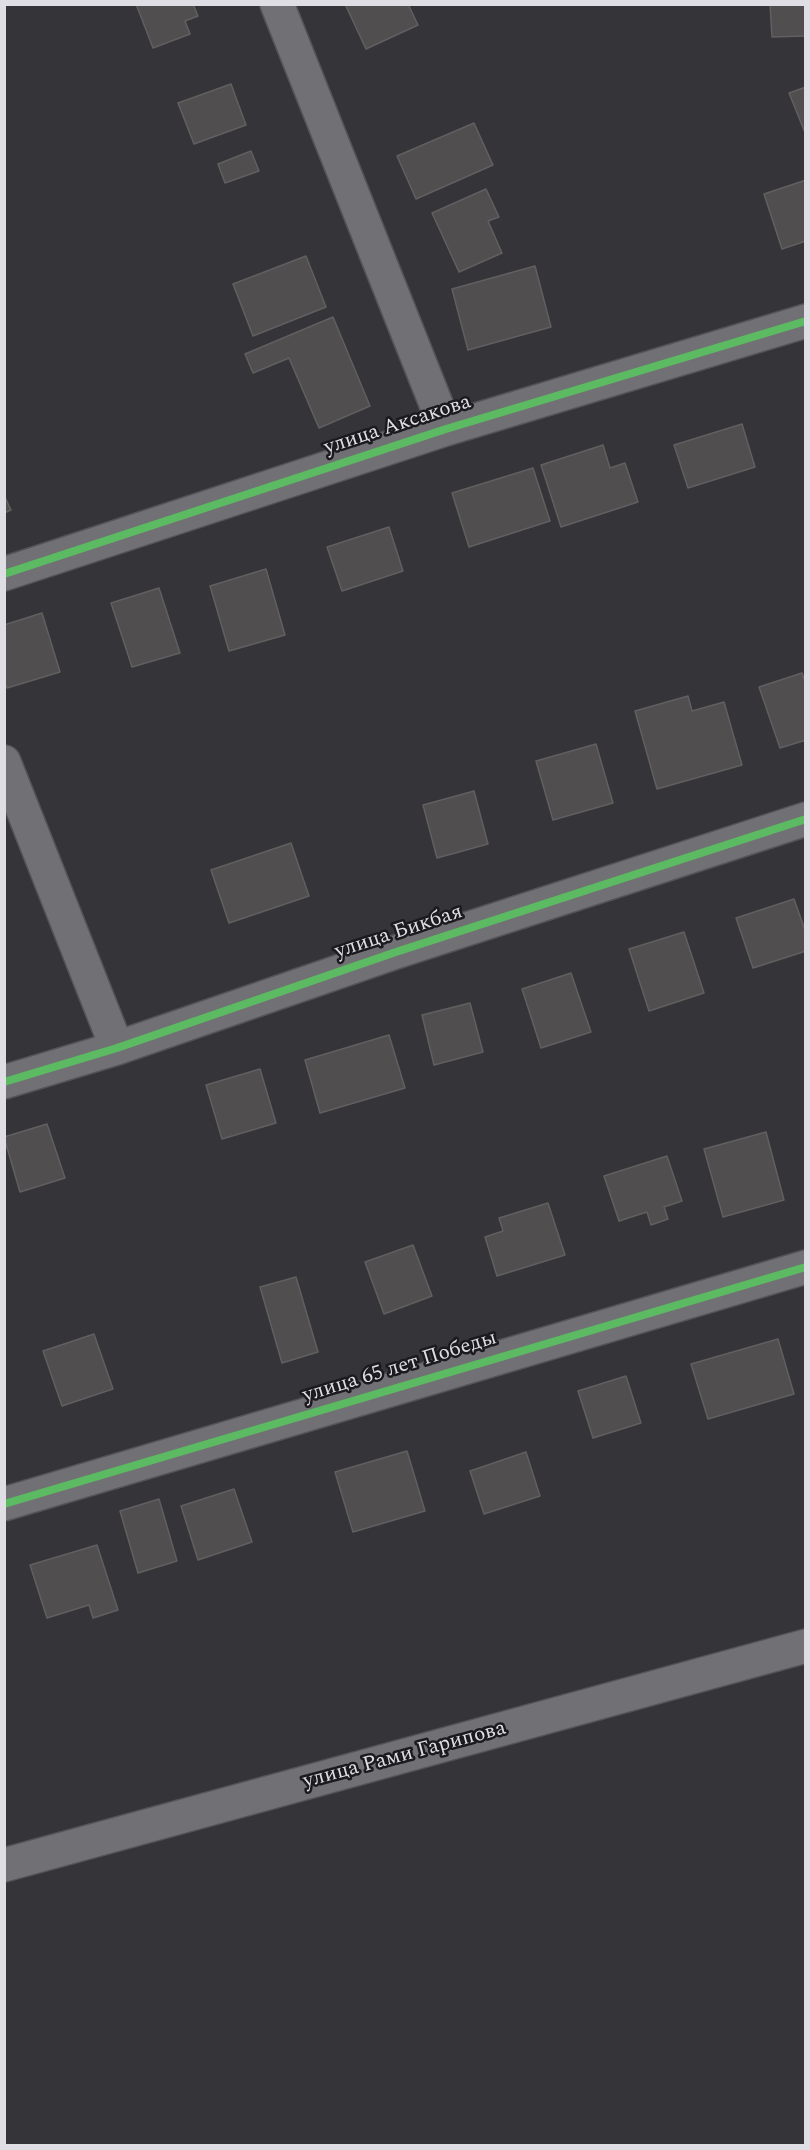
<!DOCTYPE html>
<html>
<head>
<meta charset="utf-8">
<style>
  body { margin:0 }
  #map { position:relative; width:810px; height:2150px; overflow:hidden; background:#353439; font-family:Spectral,serif }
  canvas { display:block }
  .frame { position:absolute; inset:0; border:6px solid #e0dee5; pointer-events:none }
</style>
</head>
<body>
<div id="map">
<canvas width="810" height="2150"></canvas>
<div class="frame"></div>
</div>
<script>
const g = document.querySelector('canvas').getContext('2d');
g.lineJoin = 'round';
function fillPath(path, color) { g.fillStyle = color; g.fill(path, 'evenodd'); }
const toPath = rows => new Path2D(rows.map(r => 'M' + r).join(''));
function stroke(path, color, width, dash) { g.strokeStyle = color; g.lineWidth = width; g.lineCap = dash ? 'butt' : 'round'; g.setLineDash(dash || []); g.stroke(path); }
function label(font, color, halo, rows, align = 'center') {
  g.font = font + ' Spectral,serif'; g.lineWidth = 5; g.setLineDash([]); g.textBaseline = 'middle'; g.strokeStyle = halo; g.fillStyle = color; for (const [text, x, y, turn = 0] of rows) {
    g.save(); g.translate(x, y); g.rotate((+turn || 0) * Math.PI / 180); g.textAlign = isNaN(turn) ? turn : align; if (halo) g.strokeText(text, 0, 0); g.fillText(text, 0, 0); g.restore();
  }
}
const building = toPath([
  [136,4,193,4,198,16,185,21,190,34,153,48,136,4],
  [345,4,408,4,418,25,366,49,345,4],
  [770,4,806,4,806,36,772,37,770,4],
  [231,84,246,125,194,144,178,103,231,84],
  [806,87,806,135,789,93,806,87],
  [474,123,493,165,416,199,397,156,474,123],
  [251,151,259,171,225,183,218,164,251,151],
  [806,180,806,241,782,249,764,194,806,180],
  [486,189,499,217,488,221,502,253,459,272,432,213,486,189],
  [306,256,326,307,253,336,233,284,306,256],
  [535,266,551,327,468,350,452,289,535,266],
  [333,317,370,406,319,428,289,358,253,373,245,354,333,317],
  [742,424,755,467,688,488,674,445,742,424],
  [603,445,610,468,625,463,638,502,561,527,541,465,603,445],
  [533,468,550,521,469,547,452,493,533,468],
  [4,495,11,510,4,513,4,495],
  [389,527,403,571,342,591,327,547,389,527],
  [266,569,285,635,229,651,210,586,266,569],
  [159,588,180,653,132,667,111,603,159,588],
  [42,613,60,672,7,688,4,681,4,625,42,613],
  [802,673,806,684,806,740,780,748,759,687,802,673],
  [688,696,692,711,724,702,742,765,657,789,635,711,688,696],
  [596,744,613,803,553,820,536,761,596,744],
  [474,791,488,844,437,858,423,805,474,791],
  [291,843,309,896,229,923,211,870,291,843],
  [794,899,806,933,806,951,753,968,736,918,794,899],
  [684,932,704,993,649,1011,629,949,684,932],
  [571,973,591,1032,541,1048,522,989,571,973],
  [470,1003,483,1052,434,1065,422,1015,470,1003],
  [389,1035,405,1088,320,1113,305,1060,389,1035],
  [260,1069,276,1123,222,1139,206,1085,260,1069],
  [47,1124,65,1178,20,1192,4,1137,47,1124],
  [766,1132,784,1200,723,1217,704,1149,766,1132],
  [667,1156,682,1201,664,1207,668,1219,651,1225,647,1212,619,1221,604,1176,667,1156],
  [548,1203,565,1255,497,1276,485,1237,503,1231,499,1218,548,1203],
  [413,1245,432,1296,384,1314,365,1262,413,1245],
  [296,1277,318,1352,282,1363,260,1287,296,1277],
  [94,1334,113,1389,62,1406,43,1351,94,1334],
  [778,1339,794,1394,708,1419,691,1364,778,1339],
  [626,1376,641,1423,593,1438,578,1391,626,1376],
  [407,1451,425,1511,353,1532,335,1472,407,1451],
  [526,1452,540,1496,484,1514,470,1471,526,1452],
  [234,1489,252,1542,198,1560,181,1506,234,1489],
  [159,1499,177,1561,138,1573,120,1511,159,1499],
  [97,1545,118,1610,93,1618,89,1605,47,1618,30,1565,97,1545]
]);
fillPath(building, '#504e4f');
stroke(building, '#625f60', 1.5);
const minor = toPath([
  [277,4,446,429],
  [4,574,446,429,806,321],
  [4,762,117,1048],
  [4,1082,117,1048,396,952,806,819],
  [4,1504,806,1267],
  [4,1865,806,1646]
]);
stroke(minor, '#545358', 36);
stroke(minor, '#717074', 33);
stroke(toPath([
  [4,574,446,429,806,321],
  [4,1082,117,1048,396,952,806,819],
  [4,1504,806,1267]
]), '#5cba63', 8);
label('21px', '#e0dee5', '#1b1a1f', [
  ["улица Аксакова",398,426,-18],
  ["улица Бикбая",399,933,-18],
  ["улица 65 лет Победы",400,1368,-17],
  ["улица Рами Гарипова",405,1756,-15]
]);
</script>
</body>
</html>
